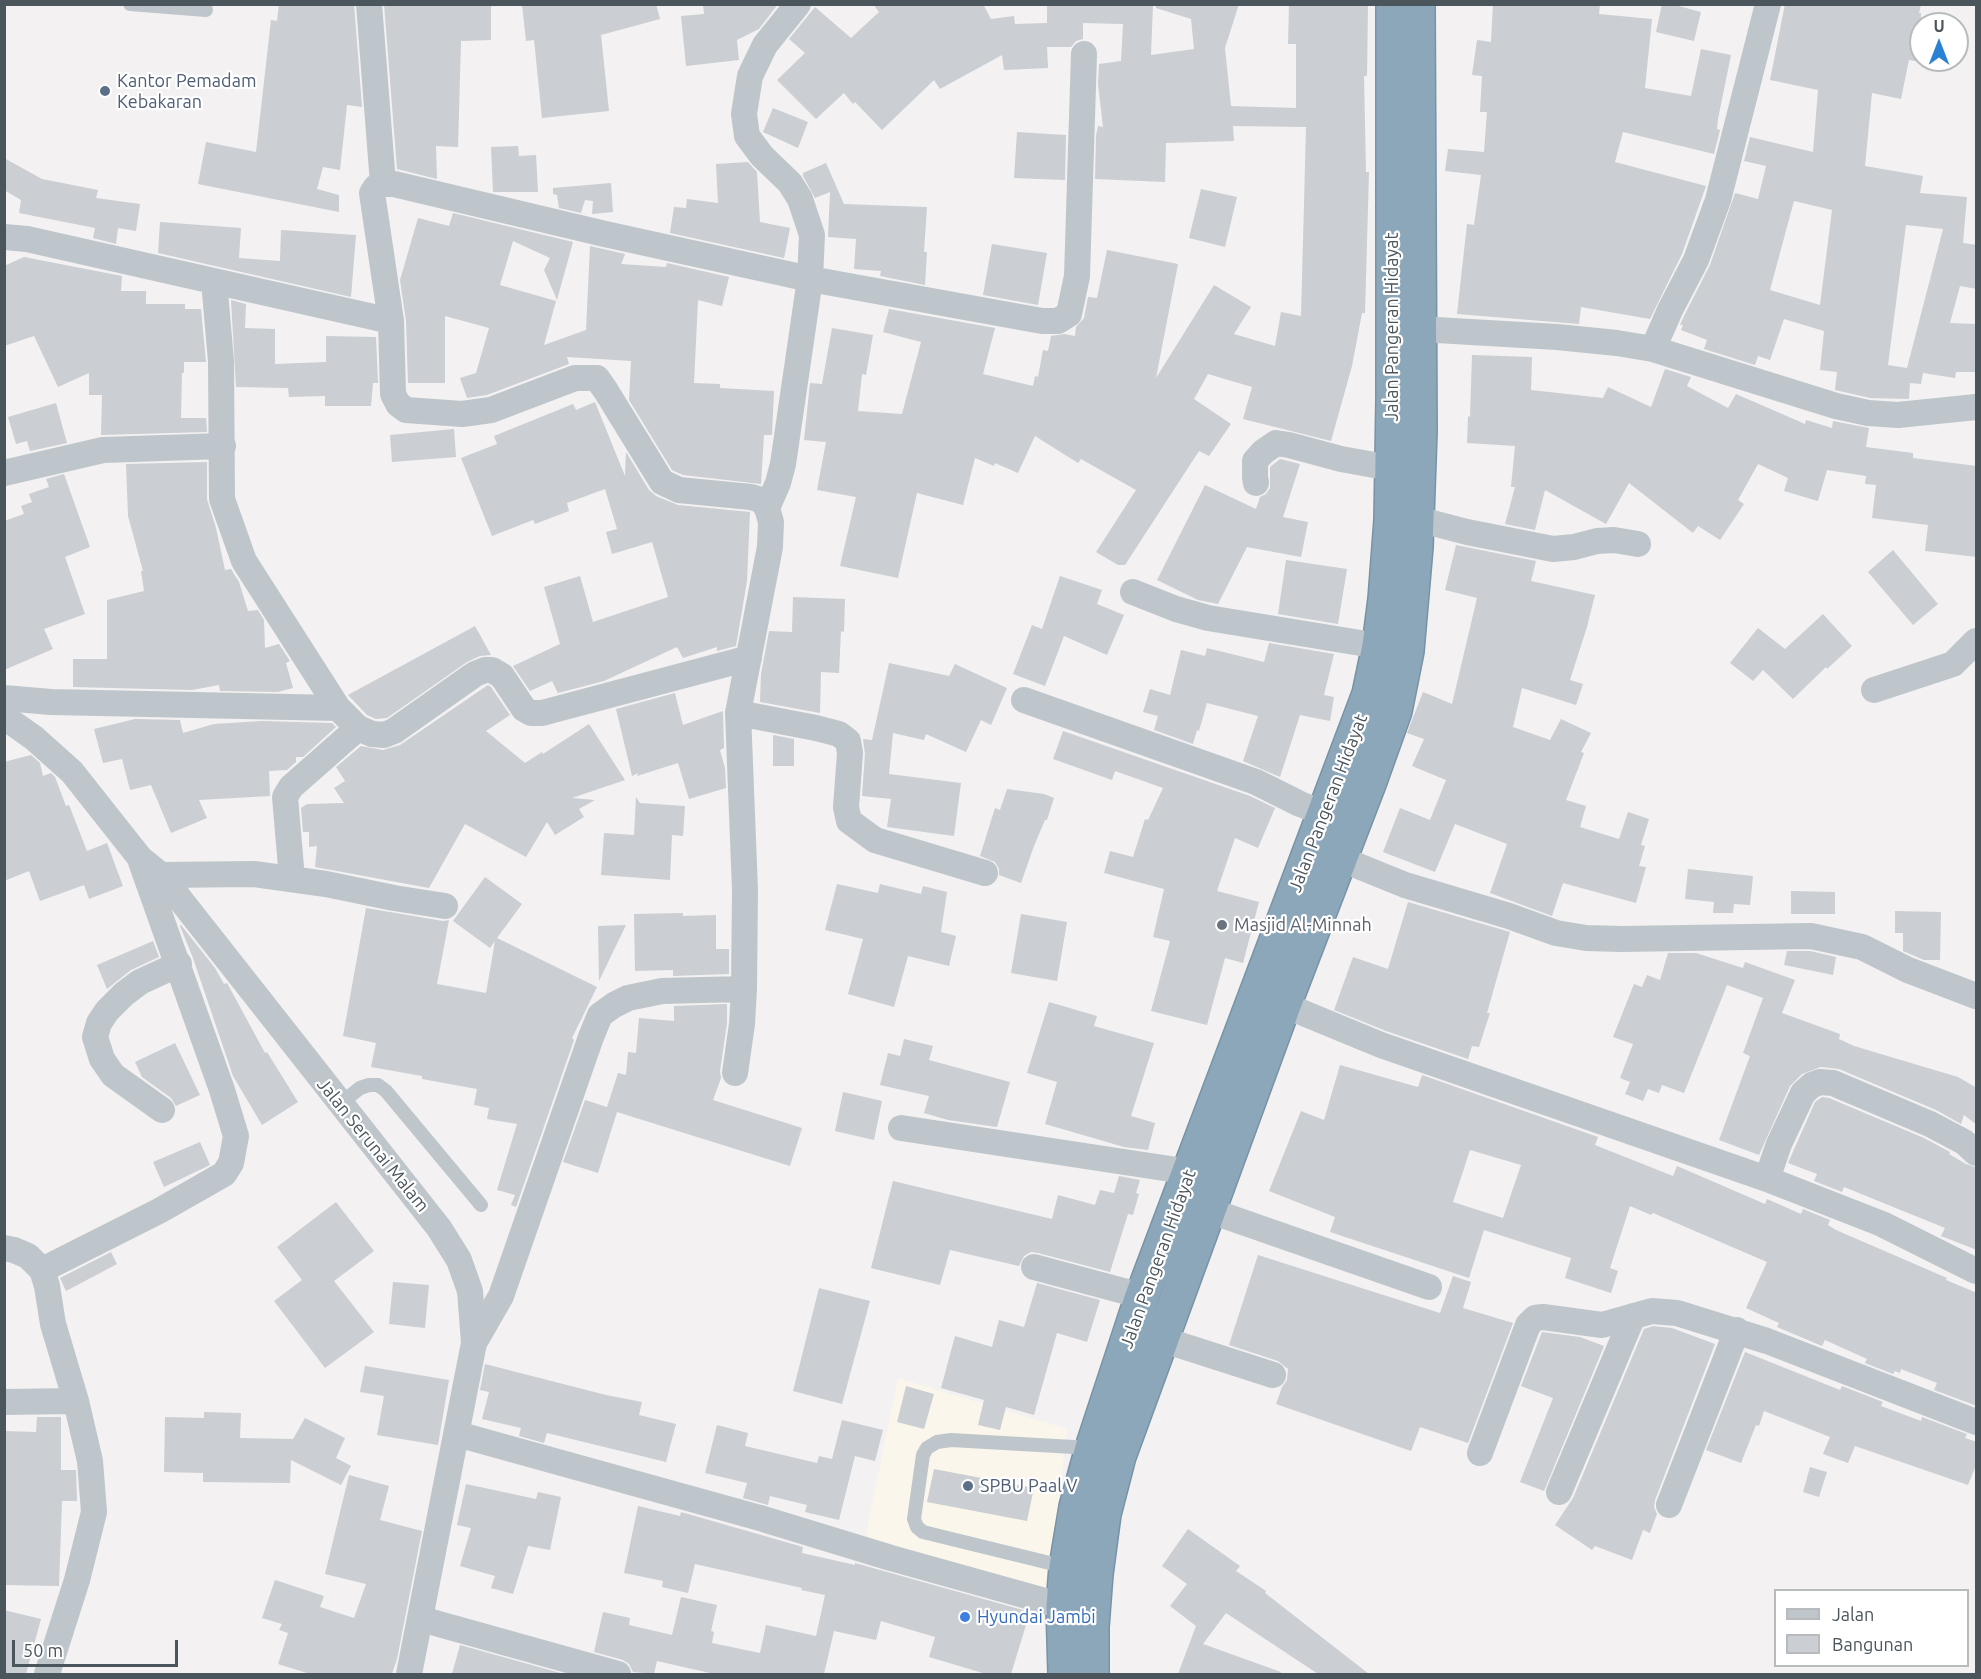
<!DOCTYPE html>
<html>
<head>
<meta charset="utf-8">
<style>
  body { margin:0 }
  #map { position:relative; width:1981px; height:1679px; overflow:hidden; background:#f3f1f1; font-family:Ubuntu,sans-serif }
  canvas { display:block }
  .frame { position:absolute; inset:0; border:6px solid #4a555c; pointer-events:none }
  .legend { position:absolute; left:1774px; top:1589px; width:195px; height:78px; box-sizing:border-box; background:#fff; border:2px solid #b7bbbe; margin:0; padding:8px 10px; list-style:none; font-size:18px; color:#4a555c }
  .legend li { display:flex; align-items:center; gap:12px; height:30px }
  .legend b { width:30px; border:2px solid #b7bbbe }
  .north { position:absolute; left:1909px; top:12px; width:60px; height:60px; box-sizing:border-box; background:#fff; border:2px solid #b7bbbe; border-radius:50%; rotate:0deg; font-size:16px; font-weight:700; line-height:24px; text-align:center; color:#4a555c }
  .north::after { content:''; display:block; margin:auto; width:21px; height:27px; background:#2b81d3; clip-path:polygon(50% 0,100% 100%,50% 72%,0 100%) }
  .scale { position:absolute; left:12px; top:1640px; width:166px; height:27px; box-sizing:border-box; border:3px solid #4a555c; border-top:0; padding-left:8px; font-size:18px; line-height:21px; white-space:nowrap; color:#4a555c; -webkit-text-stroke:4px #fff; paint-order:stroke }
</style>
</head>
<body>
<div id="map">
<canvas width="1981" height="1679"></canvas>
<div class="frame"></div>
<ul class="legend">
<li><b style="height:8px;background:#bec6cc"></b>Jalan</li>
<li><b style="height:16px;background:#cbced2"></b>Bangunan</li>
</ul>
<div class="north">U</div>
<div class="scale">50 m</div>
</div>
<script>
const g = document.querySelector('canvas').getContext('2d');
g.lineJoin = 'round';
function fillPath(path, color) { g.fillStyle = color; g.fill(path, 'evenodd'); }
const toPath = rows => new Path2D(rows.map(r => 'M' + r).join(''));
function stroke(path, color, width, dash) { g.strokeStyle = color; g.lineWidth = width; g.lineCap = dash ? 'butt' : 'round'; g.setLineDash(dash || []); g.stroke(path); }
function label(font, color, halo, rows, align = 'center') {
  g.font = font + ' Ubuntu,sans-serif'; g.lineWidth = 4.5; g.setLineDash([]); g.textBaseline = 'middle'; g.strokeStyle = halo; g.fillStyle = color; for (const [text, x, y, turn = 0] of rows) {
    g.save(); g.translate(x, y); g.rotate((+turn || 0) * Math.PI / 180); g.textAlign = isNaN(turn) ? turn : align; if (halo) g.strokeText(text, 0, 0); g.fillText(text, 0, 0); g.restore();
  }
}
fillPath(toPath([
  [898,1378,1067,1429,1048,1592,864,1543]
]), '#fbf6ec');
fillPath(toPath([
  [279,4,354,4,362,107,347,105,340,170,323,167,317,189,339,195,339,212,198,184,206,142,256,152,271,20,277,21],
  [384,4,491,4,491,40,461,41,458,147,436,146,437,179,397,169],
  [522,4,656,4,660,19,601,35,609,111,542,118,534,40,526,41],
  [703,4,778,4,759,29,737,40,739,60,686,66,681,16,704,14],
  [873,4,983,4,991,19,1014,16,1015,24,1047,23,1047,4,1153,4,1151,55,1194,49,1191,19,1156,8,1156,4,1239,4,1225,48,1231,106,1296,108,1296,44,1288,44,1289,4,1368,4,1367,76,1364,76,1366,172,1369,172,1365,313,1362,313,1352,366,1331,441,1243,419,1252,387,1208,374,1194,399,1231,424,1209,456,1199,451,1125,565,1118,565,1096,552,1136,490,1081,459,1078,463,1035,436,1018,473,995,463,994,466,975,458,963,505,917,493,898,578,840,566,856,497,817,490,826,442,804,440,810,383,822,384,832,328,873,335,866,375,862,374,858,411,902,414,921,342,883,332,889,309,995,328,983,374,1033,386,1035,376,1038,377,1043,350,1048,351,1051,336,1064,334,1075,336,1076,327,1084,318,1088,297,1097,298,1107,250,1178,264,1156,378,1214,285,1251,307,1234,334,1275,346,1281,312,1301,316,1306,127,1233,126,1234,141,1166,143,1165,182,1095,179,1096,136,1098,126,1103,127,1098,84,1099,64,1121,61,1123,24,1083,23,1083,39,1076,41,1071,47,1047,47,1048,68,1004,70,1002,55,940,89,934,80,882,130,855,102,853,104,844,93,816,119,777,80,805,53,789,39,815,7,851,38,879,12],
  [1493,4,1600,4,1599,14,1652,19,1645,88,1691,96,1701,49,1731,55,1718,119,1717,129,1720,130,1714,154,1623,132,1615,162,1706,186,1682,254,1650,319,1581,307,1579,324,1457,314,1467,224,1474,225,1481,175,1445,171,1448,149,1484,152,1487,112,1480,112,1482,76,1472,75,1477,40,1491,42],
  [1662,4,1671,4,1701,12,1694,41,1656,32],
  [1785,4,1921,4,1919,13,1921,13,1921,62,1909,60,1901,99,1872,93,1865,166,1923,176,1920,193,1967,197,1963,243,1977,245,1977,289,1960,286,1950,323,1977,324,1977,372,1956,372,1955,378,1923,373,1921,384,1910,383,1909,399,1870,398,1835,390,1837,372,1820,370,1824,331,1784,319,1770,360,1758,356,1755,365,1704,349,1707,340,1681,330,1683,325,1680,325,1684,316,1710,265,1735,193,1758,199,1766,166,1744,161,1750,137,1813,152,1818,90,1770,80],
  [1794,201,1832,210,1820,305,1770,290],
  [1906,225,1943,229,1907,368,1888,365],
  [773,108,808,122,798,148,763,132],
  [1017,132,1066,135,1065,180,1014,178],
  [518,146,519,156,536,155,538,192,493,192,491,147],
  [4,158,42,179,98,190,96,198,140,204,136,231,118,228,116,244,93,238,95,228,19,213,21,200,4,190],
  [748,162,757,172,760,222,790,228,784,258,670,233,674,207,686,208,687,199,718,203,716,164],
  [826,163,844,204,927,207,924,252,927,252,925,285,880,276,881,271,854,269,856,239,828,237,830,192,815,198,803,176,803,173],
  [611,183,613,212,592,214,593,201,585,200,581,213,559,208,557,195,553,194,553,188],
  [1201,189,1237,197,1225,247,1189,238],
  [453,213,573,242,557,300,544,270,550,258,513,241,500,285,556,301,544,345,586,330,590,246,625,254,621,264,666,267,667,263,729,277,722,306,698,300,694,383,720,384,720,388,774,391,772,435,764,435,761,484,683,475,672,470,629,400,631,361,567,357,569,364,487,395,467,398,460,378,476,373,489,328,445,316,445,383,408,383,406,321,400,280,418,218,449,226],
  [160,222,241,228,239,258,280,261,281,230,356,235,351,297,158,253],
  [992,244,1047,253,1038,305,983,295],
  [24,257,122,276,121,291,146,291,146,304,185,304,185,309,201,309,206,362,184,362,184,373,182,373,181,418,206,418,207,432,101,435,102,395,89,395,89,373,58,387,34,336,4,346,4,266],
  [231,300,246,304,245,328,275,329,275,364,326,362,326,336,376,337,378,383,373,383,371,406,325,406,325,396,289,397,288,388,236,387],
  [1472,355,1532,357,1531,390,1603,398,1608,387,1651,407,1665,369,1691,377,1687,386,1728,408,1736,394,1805,424,1806,420,1832,428,1833,421,1869,428,1866,447,1913,453,1913,458,1977,466,1977,557,1925,551,1928,525,1872,518,1876,485,1865,484,1866,476,1827,470,1818,501,1784,491,1788,478,1758,464,1738,500,1744,504,1720,540,1698,526,1693,533,1629,483,1606,524,1545,490,1535,530,1505,524,1515,487,1511,487,1515,446,1467,443,1468,416,1470,417],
  [595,402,625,476,626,452,649,490,656,496,678,505,750,512,747,581,736,646,717,651,717,647,683,658,677,647,604,681,558,693,552,681,530,691,513,666,560,644,544,587,580,576,593,622,668,597,652,542,612,554,606,532,617,529,605,489,567,503,569,511,535,524,533,520,492,536,461,458,497,444,494,436,573,404,576,410],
  [56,403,67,443,30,451,27,441,16,444,8,417],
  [454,429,456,457,392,462,390,435],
  [1280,459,1300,464,1283,517,1308,522,1301,557,1247,547,1218,604,1198,600,1157,580,1205,485,1256,509,1260,497,1266,494,1270,488,1270,467],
  [207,462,207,499,216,528,225,570,231,569,239,582,248,611,258,610,264,620,265,648,279,644,290,661,286,663,293,688,278,692,220,691,219,685,192,690,73,687,73,659,107,659,107,600,144,591,141,571,143,571,128,516,126,464],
  [64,474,90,547,65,557,85,614,44,629,53,649,4,670,4,521,24,514,21,506,32,502,29,494,49,487,46,479],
  [1456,545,1536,561,1531,581,1595,595,1587,627,1570,680,1583,684,1576,705,1522,688,1513,727,1550,740,1561,719,1591,733,1581,752,1584,753,1566,800,1586,806,1580,827,1619,839,1628,812,1649,819,1641,845,1645,846,1639,866,1646,867,1636,903,1563,883,1552,916,1490,893,1507,844,1455,824,1435,872,1383,852,1400,808,1430,820,1446,780,1412,766,1424,739,1407,733,1423,692,1452,704,1477,598,1445,590],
  [1893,550,1938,604,1913,625,1868,572],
  [1286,560,1347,569,1338,624,1278,614],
  [1060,576,1102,590,1097,604,1124,615,1107,655,1064,636,1045,686,1013,674,1032,625,1042,629],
  [793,597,845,599,844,632,841,631,839,673,821,672,820,713,760,702,761,674,769,631,792,632],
  [1823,614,1852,646,1827,669,1826,667,1793,699,1763,670,1753,681,1730,663,1758,628,1785,649],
  [475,626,491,655,480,656,467,662,387,718,376,719,367,715,348,695],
  [1269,643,1334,654,1324,695,1334,697,1330,721,1300,715,1280,777,1243,761,1258,716,1207,703,1199,731,1197,730,1193,744,1154,730,1158,716,1143,712,1150,689,1170,695,1181,650,1205,656,1207,648,1264,662],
  [889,663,949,676,955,664,1007,688,991,725,981,720,966,752,926,734,924,740,893,733,889,774,961,783,954,836,887,827,891,799,862,796,865,754,863,739,872,740],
  [488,685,491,687,510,715,486,731,525,763,542,752,543,754,589,724,625,780,572,798,595,800,579,809,584,817,555,835,547,822,526,857,465,824,429,888,315,867,317,846,309,847,309,832,303,832,301,808,307,804,344,803,334,788,345,781,336,767,361,746,383,750,400,745],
  [675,693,683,725,723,711,724,748,720,750,725,768,726,788,689,799,678,763,637,776,638,773,632,776,616,709],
  [135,719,180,720,183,733,214,724,262,721,332,723,336,727,303,757,296,757,296,762,287,770,269,771,270,796,199,800,207,818,171,833,151,785,130,790,122,759,103,763,94,729],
  [1063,731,1250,796,1275,808,1258,848,1235,838,1217,891,1259,902,1243,963,1225,958,1207,1025,1151,1011,1170,941,1153,937,1164,889,1104,873,1110,851,1133,857,1145,819,1148,820,1163,788,1115,771,1112,780,1053,759],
  [773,735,794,739,794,766,773,766],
  [31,755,40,763,43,776,51,773,55,777,66,806,69,805,87,851,107,843,123,886,89,899,84,885,40,901,29,871,4,881,4,762],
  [1007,789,1044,794,1054,798,1047,820,1045,820,1034,846,1021,883,999,875,999,869,995,862,980,856,995,808,1000,810],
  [636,797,640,803,685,806,683,836,672,835,670,880,601,875,604,833,634,835],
  [1688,869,1753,876,1750,905,1734,904,1733,913,1713,913,1714,902,1685,899],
  [485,877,522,904,497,938,597,987,572,1038,574,1040,516,1207,511,1205,515,1195,497,1190,517,1124,487,1119,489,1108,474,1105,477,1089,422,1079,422,1076,371,1067,376,1043,343,1036,366,908,443,921,449,920,437,984,486,993,495,941,490,948,453,921],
  [837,884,878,893,880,884,921,894,923,886,947,892,941,932,956,936,949,966,908,956,894,1007,848,994,863,939,825,930],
  [1791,891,1835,892,1835,914,1791,914],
  [1408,902,1510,932,1487,1013,1490,1013,1479,1047,1472,1046,1468,1059,1386,1031,1334,1010,1353,957,1388,969],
  [1895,911,1941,912,1940,960,1924,960,1903,951,1903,933,1895,933],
  [683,913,683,916,716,915,716,949,729,949,729,974,673,976,673,970,635,971,634,914],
  [1021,914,1067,922,1057,981,1011,973],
  [181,925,215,968,224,984,227,983,265,1053,267,1052,298,1102,262,1125,233,1076,193,958,180,926],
  [626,925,599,981,598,926],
  [153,941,159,957,131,970,107,989,97,965],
  [1787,951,1810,951,1836,957,1833,975,1784,965],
  [1668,953,1696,953,1743,968,1745,962,1795,980,1782,1013,1840,1034,1839,1039,1854,1046,1958,1077,1977,1088,1977,1125,1964,1115,1961,1124,1936,1110,1839,1069,1821,1067,1802,1074,1790,1086,1759,1155,1719,1140,1750,1056,1743,1053,1763,998,1727,985,1684,1093,1662,1085,1659,1093,1648,1089,1643,1101,1625,1094,1630,1082,1620,1078,1633,1044,1613,1037,1634,984,1642,987,1647,975,1660,980],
  [1049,1002,1097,1016,1094,1026,1154,1043,1131,1116,1155,1123,1148,1150,1124,1147,1045,1124,1057,1082,1027,1073],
  [727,1004,727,1023,720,1071,721,1078,713,1100,802,1128,790,1166,617,1112,598,1173,563,1162,585,1100,607,1107,618,1073,626,1075,628,1052,636,1053,639,1018,674,1021,674,1006],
  [904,1039,933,1046,929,1060,1010,1082,997,1127,948,1120,924,1113,929,1096,880,1085,888,1053,900,1056],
  [175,1043,200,1095,176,1106,171,1098,142,1077,135,1062],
  [1340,1065,1418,1087,1422,1075,1598,1137,1595,1145,1673,1176,1677,1166,1765,1204,1767,1199,1801,1214,1803,1209,1830,1220,1828,1225,1836,1230,1947,1278,1946,1280,1977,1293,1977,1406,1934,1390,1937,1383,1901,1369,1900,1373,1895,1371,1893,1374,1865,1363,1867,1359,1825,1340,1822,1346,1777,1327,1779,1323,1746,1308,1767,1262,1653,1213,1651,1215,1630,1206,1610,1268,1618,1271,1611,1293,1565,1278,1571,1258,1484,1230,1469,1278,1330,1232,1335,1217,1269,1191,1301,1111,1324,1120],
  [1470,1150,1521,1165,1503,1218,1453,1202],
  [843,1092,882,1101,874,1140,835,1131],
  [1822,1097,1829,1098,1924,1138,1950,1152,1949,1154,1966,1164,1977,1168,1977,1250,1941,1236,1945,1228,1844,1187,1842,1192,1814,1181,1817,1174,1788,1163,1815,1102],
  [200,1142,210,1165,164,1187,153,1162],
  [1119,1176,1140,1180,1136,1193,1139,1194,1133,1215,1128,1214,1110,1272,1038,1253,1031,1252,1024,1256,1019,1266,950,1250,940,1285,871,1268,893,1181,1052,1219,1058,1195,1095,1205,1100,1190,1114,1193],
  [336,1202,374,1251,334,1281,374,1332,325,1368,274,1301,302,1280,277,1247],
  [111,1252,117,1264,66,1291,60,1278],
  [1258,1255,1440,1313,1453,1276,1471,1282,1463,1308,1513,1323,1468,1443,1420,1427,1411,1451,1276,1404,1282,1387,1287,1380,1288,1369,1278,1361,1229,1345],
  [393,1282,429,1285,425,1328,389,1324],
  [1037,1283,1100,1300,1087,1342,1057,1333,1034,1415,1006,1407,1000,1430,978,1425,984,1400,941,1388,955,1336,992,1347,999,1320,1024,1327],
  [819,1288,870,1301,842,1404,793,1391],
  [1653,1326,1672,1328,1715,1344,1655,1500,1654,1507,1657,1514,1650,1533,1643,1530,1632,1560,1595,1546,1592,1550,1555,1525,1573,1498,1644,1329],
  [1542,1332,1580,1337,1604,1346,1544,1491,1520,1482,1553,1398,1521,1386],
  [1745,1352,1840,1390,1842,1386,1883,1402,1881,1406,1921,1421,1922,1417,1967,1434,1965,1438,1977,1442,1977,1463,1968,1485,1855,1446,1848,1463,1823,1454,1830,1437,1764,1411,1759,1426,1756,1425,1741,1463,1706,1450],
  [485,1364,606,1395,642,1402,639,1415,676,1424,666,1462,547,1433,544,1443,519,1436,521,1428,482,1419,489,1392,480,1390],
  [365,1366,449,1380,438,1445,377,1435,384,1396,360,1392],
  [906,1386,934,1394,924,1429,897,1422],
  [204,1412,241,1413,240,1438,293,1439,305,1418,345,1438,336,1458,351,1466,341,1485,291,1460,290,1483,203,1482,203,1473,164,1472,165,1417,204,1418],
  [37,1417,61,1417,61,1470,76,1470,77,1501,62,1501,59,1586,4,1585,4,1431,36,1432],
  [842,1420,883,1430,875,1461,855,1456,839,1520,805,1512,807,1505,770,1496,768,1505,743,1498,747,1483,705,1473,717,1425,748,1433,745,1446,817,1463,819,1456,832,1459],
  [1810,1467,1827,1472,1819,1497,1803,1492],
  [934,1469,1034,1488,1027,1521,927,1502],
  [349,1475,389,1486,380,1520,422,1531,397,1659,392,1674,310,1674,278,1664,288,1633,279,1630,282,1624,262,1618,275,1580,324,1596,320,1607,354,1618,366,1584,325,1574],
  [466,1484,536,1499,538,1492,561,1497,550,1550,528,1546,513,1594,491,1588,495,1576,460,1566,471,1528,457,1525],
  [638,1506,680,1516,681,1512,803,1547,802,1553,855,1565,855,1563,1030,1612,1011,1674,986,1674,929,1657,935,1637,881,1621,876,1640,834,1631,824,1674,714,1674,657,1661,654,1674,633,1672,629,1664,623,1660,594,1652,603,1612,630,1618,629,1625,672,1635,681,1597,717,1605,711,1631,714,1632,712,1643,760,1653,766,1625,816,1636,825,1595,801,1590,802,1588,695,1564,688,1593,662,1587,663,1581,624,1573],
  [1188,1529,1240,1566,1236,1571,1266,1591,1265,1593,1369,1674,1318,1674,1226,1613,1203,1644,1281,1672,1280,1674,1178,1674,1196,1626,1170,1606,1187,1584,1162,1566],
  [4,1610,41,1619,26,1674,4,1674],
  [460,1645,564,1674,452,1674]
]), '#cbced2');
const highway = toPath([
  [1065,1674,1063,1606,1066,1567,1076,1507,1092,1448,1142,1296,1369,694,1379,646,1385,599,1391,520,1393,399,1393,4],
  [1092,1674,1092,1627,1096,1574,1104,1514,1119,1456,1284,1005,1370,781,1395,711,1407,651,1416,547,1420,431,1418,4]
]);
stroke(highway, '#7892a6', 36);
stroke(toPath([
  [130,4,206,10],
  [340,1104,360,1088,369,1085,378,1085,386,1091,481,1205],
  [1066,1567,923,1532,917,1527,914,1519,923,1455,927,1448,937,1442,951,1440,1091,1448]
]), '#bec6cc', 14);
stroke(toPath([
  [369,4,383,184],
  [4,237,27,239,391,321,372,193,376,187,383,184,394,184,605,234,810,279,1042,321,1058,321,1069,314,1077,276,1084,54],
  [214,281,221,361,222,499,244,561,338,708],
  [391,321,393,394,398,404,406,410,462,414,491,410,575,378,597,378,606,391,662,482,679,490,751,497,761,500,767,508,771,522,770,547,738,713,745,890,744,989,742,1024,735,1073],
  [1402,328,1557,337,1617,343,1653,349,1836,406,1868,413,1898,415,1976,407],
  [1653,349,1670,310,1696,260,1718,200,1768,4],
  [4,473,103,450,223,446],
  [1256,483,1255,477,1255,461,1263,452,1276,443,1289,445,1341,459,1391,468],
  [767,508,778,483,783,464,810,279,812,235,800,199,790,183,762,156,747,136,744,114,750,76,765,45,798,4],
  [1417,519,1467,532,1553,549,1574,547,1597,541,1614,540,1638,544],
  [1133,592,1176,609,1208,618,1379,646],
  [1874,690,1953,664,1976,641],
  [4,698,51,702,338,708,358,728,372,734,384,735,394,731,475,674,485,670,492,670,502,676,524,709,531,713,542,713,749,658],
  [1024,700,1256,782,1300,804,1323,813],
  [738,713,816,728,839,734,848,741,850,753,846,807,849,821,875,840,985,873],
  [4,717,34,738,72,772,140,858,161,875,439,1228,459,1260,470,1291,474,1343,409,1674],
  [1341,859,1405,885,1509,916,1556,933,1586,938,1622,939,1811,936,1862,947,1908,970,1976,996],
  [161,875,254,874,326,884,394,898,445,906],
  [292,879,285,797,291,787,358,728],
  [1284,1005,1381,1045,1767,1179,1882,1224,1976,1271],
  [162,1110,113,1075,102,1059,95,1037,99,1023,107,1011,124,994,140,982,179,964],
  [901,1128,1190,1172],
  [1767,1179,1779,1144,1803,1093,1812,1085,1820,1082,1833,1083,1930,1124,1964,1142,1976,1153],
  [1208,1210,1429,1287],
  [4,1248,14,1250,28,1256,42,1270,159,1211,224,1174,231,1163,236,1136,222,1090,141,862],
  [1034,1267,1142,1296],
  [42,1270,47,1286,53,1324,76,1401,90,1461,94,1512,77,1580,47,1674],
  [1161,1339,1273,1375],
  [474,1343,501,1296,591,1037,600,1015,614,1005,628,998,662,991,744,989],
  [4,1402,76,1401],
  [457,1434,760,1518,891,1558,1063,1606],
  [1480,1453,1528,1325,1535,1318,1543,1317,1602,1325,1652,1311,1677,1313,1767,1341,1976,1422],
  [1559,1492,1633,1316],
  [1669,1505,1737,1330],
  [421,1619,618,1674]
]), '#bec6cc', 26);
stroke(highway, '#8da7ba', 33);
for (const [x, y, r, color] of [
  [105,91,6,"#5c6f8a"],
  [1222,925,6,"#6b7280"],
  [968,1486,6,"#5c6f8a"],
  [965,1617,6,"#3f7fe0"]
]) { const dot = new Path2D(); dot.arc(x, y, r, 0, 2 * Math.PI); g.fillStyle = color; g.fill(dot); stroke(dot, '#fff', 2); }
label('18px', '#4e5e75', '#fff', [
  ["Kantor Pemadam",117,81],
  ["Kebakaran",117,102],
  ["SPBU Paal V",980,1486]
], 'left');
label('18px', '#4a555c', '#fff', [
  ["Jalan Pangeran Hidayat",1392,327,-90],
  ["Jalan Pangeran Hidayat",1328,803,-69],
  ["Jalan Serunai Malam",373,1145,51],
  ["Jalan Pangeran Hidayat",1158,1259,-70]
]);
label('18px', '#5b616d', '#fff', [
  ["Masjid Al-Minnah",1234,925]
], 'left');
label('18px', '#366cbe', '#fff', [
  ["Hyundai Jambi",977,1617]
], 'left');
</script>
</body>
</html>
